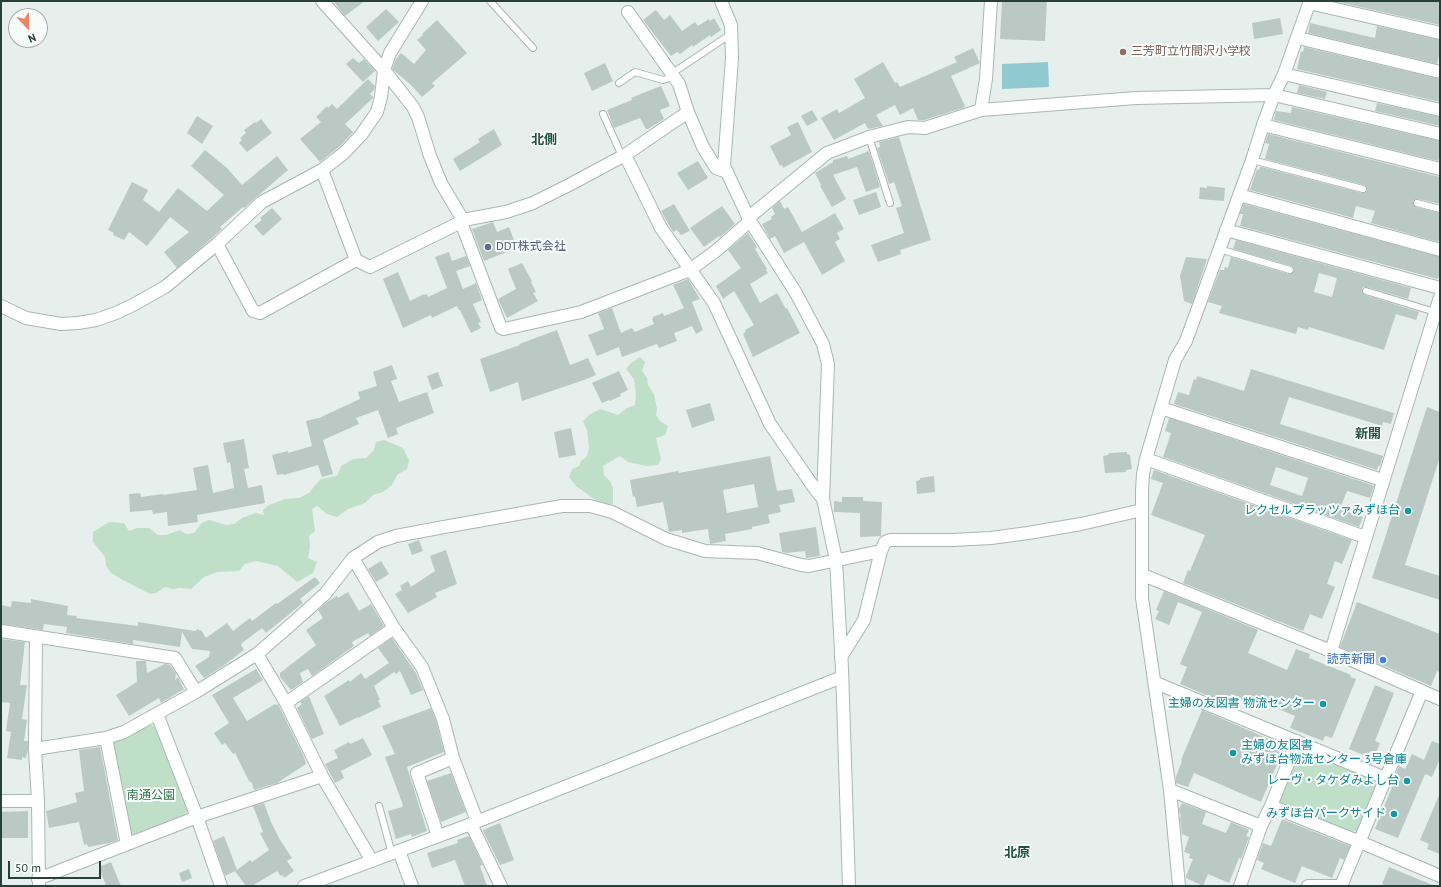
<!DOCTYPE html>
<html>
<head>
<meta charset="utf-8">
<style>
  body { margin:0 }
  #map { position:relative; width:1441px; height:887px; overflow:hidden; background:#e6efeb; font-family:"PT Sans",sans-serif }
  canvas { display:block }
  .frame { position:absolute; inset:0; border:2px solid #254139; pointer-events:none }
  .north { position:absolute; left:8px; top:8px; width:40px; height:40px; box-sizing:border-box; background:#f7fbf9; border:1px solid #a3b1ac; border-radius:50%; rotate:158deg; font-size:11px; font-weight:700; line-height:16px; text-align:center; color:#254139 }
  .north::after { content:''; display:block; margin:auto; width:14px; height:18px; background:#ee8365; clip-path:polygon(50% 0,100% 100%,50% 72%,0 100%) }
  .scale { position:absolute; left:8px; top:861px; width:93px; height:18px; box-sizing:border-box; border:2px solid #254139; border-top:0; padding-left:5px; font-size:12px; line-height:14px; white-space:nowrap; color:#254139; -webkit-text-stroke:3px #f7fbf9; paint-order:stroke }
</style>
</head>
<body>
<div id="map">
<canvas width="1441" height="887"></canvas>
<div class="frame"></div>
<div class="north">N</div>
<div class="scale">50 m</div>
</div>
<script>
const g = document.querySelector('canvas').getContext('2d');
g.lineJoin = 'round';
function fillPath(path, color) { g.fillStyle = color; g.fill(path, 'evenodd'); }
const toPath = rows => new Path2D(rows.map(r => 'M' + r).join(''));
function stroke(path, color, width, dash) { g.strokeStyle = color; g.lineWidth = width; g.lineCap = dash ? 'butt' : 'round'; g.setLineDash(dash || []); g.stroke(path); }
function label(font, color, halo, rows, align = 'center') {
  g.font = font + ' "PT Sans","Noto Sans JP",sans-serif'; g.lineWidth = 4; g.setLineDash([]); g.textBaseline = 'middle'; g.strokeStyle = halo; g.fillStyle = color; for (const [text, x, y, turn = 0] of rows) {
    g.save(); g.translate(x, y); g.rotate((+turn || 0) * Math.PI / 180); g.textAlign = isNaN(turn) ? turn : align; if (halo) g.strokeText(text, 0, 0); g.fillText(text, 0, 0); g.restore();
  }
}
fillPath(toPath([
  [640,357,645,362,642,371,647,378,648,385,654,394,657,409,656,415,660,421,668,426,665,435,656,438,661,459,658,465,647,466,628,462,620,456,603,466,604,475,610,481,613,489,613,504,600,503,576,486,569,477,572,469,579,466,581,461,587,456,589,448,587,430,583,421,589,415,600,409,618,415,627,408,635,405,636,395,634,379,626,369,631,363],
  [384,440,403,448,409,460,407,469,397,475,392,485,383,492,373,495,365,503,348,509,337,517,327,514,317,506,312,509,315,531,309,536,310,547,308,558,317,562,313,573,297,582,278,566,256,561,245,564,239,571,217,572,204,577,191,589,180,588,173,589,165,587,156,593,150,594,123,580,111,573,106,566,105,557,93,542,93,532,109,522,124,523,129,531,137,528,149,528,158,535,166,535,180,530,186,534,194,533,202,523,209,520,226,525,234,524,242,518,256,513,264,515,263,510,269,505,285,499,299,498,309,493,316,484,321,479,337,476,341,466,353,459,366,458,374,450,376,442],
  [150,725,155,726,188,810,185,815,135,835,130,833,111,746,114,742],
  [1303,751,1374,781,1376,786,1358,830,1351,832,1281,804,1279,799,1297,753]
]), '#c0dfc8');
fillPath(toPath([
  [1048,62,1049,87,1002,89,1002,64]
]), '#91c9d1');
fillPath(toPath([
  [333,1,365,1,345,16],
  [1002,1,1047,1,1045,41,1000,39],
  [1338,1,1433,1,1440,2,1440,25,1338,2],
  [386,9,399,22,378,41,366,27],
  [656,10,664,20,670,15,682,31,695,22,698,26,709,19,710,21,714,18,721,30,711,37,710,35,693,47,692,45,680,54,677,52,671,56,643,20],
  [1280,18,1283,34,1254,39,1252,23],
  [437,20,467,53,432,83,435,86,422,97,410,84,392,69,396,59,401,53,414,64,426,50,417,40,423,35,422,34],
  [1310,23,1375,38,1377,26,1440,40,1440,51,1437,64,1308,33],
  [1304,47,1440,79,1440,102,1297,69,1301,51,1303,52],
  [973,48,980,63,951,76,965,106,963,108,924,120,918,120,913,108,900,115,895,105,876,115,883,126,868,129,865,123,834,140,821,118,837,109,839,113,865,98,854,79,883,62,895,83,897,82,900,87,957,62,954,57],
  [353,58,359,63,364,59,375,71,363,82,346,64],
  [605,63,613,81,592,91,584,73],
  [368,79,375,86,374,90,370,94,373,97,373,98,345,124,353,132,339,147,320,162,300,139,321,122,316,117,327,106,328,108,332,104,337,109],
  [1299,85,1327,92,1325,99,1297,93],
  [661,86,670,106,660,110,664,119,648,129,646,129,640,118,614,128,607,110,632,100,631,98,638,95],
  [1377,103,1440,117,1440,126,1375,111],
  [1292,107,1440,141,1440,154,1438,161,1274,120,1276,111,1291,113],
  [812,110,818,120,807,126,801,116],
  [197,116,213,126,202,144,187,133],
  [261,119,272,133,247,152,239,143,242,140,240,138,246,133,244,130,255,122,256,123],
  [798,122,812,152,783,168,782,165,780,166,770,146,791,135,787,127],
  [494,129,502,145,460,171,453,159,480,142,478,139],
  [1268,134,1440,177,1440,204,1418,199,1414,200,1413,202,1416,207,1440,213,1440,235,1438,242,1371,223,1375,211,1356,206,1353,218,1250,190,1257,169,1259,170,1260,167,1262,167,1362,193,1365,193,1367,190,1367,187,1364,185,1265,159,1269,144,1265,143],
  [899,137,931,240,900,250,901,254,878,262,871,245,904,233,896,208,902,206,894,182,889,184,877,148,880,147,879,142],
  [205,150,227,168,242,185,277,156,288,170,244,208,243,207,220,227,222,229,212,238,177,268,164,252,189,232,170,217,147,246,129,232,124,240,113,235,114,233,108,230,132,182,148,190,143,200,159,212,178,188,207,211,224,195,191,166],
  [869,151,880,187,866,192,857,167,833,175,846,199,832,207,820,186,821,185,815,173,833,162,833,160,847,156,848,159],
  [698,161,708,178,688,190,677,173],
  [1207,186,1225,188,1224,201,1199,199,1200,187,1207,188],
  [876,192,881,207,859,215,853,200],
  [780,201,784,209,788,207,802,232,835,213,844,229,837,233,840,239,835,242,845,261,822,275,804,242,784,253,775,236,770,239,762,224,772,219,771,217,775,214,772,208],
  [674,204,690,231,681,235,677,230,673,232,661,211],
  [1244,204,1440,257,1440,271,1438,279,1240,226,1243,214,1240,214],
  [722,206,735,224,720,237,719,236,704,247,690,228],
  [272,208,282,219,263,236,254,226,262,220,260,218],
  [493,222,497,232,509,227,517,248,484,261,472,229],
  [748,233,757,247,755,249,767,269,766,270,768,273,750,284,760,303,777,293,786,309,787,308,800,333,753,357,743,334,746,331,745,330,754,325,734,291,723,299,716,286,741,268,728,250],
  [1236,240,1411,288,1408,299,1367,287,1363,287,1362,292,1365,295,1419,312,1416,320,1396,314,1384,350,1309,327,1308,330,1298,327,1296,334,1219,313,1222,306,1208,302,1220,270,1224,270,1225,267,1228,268,1231,257,1289,274,1293,273,1294,271,1293,267,1291,266,1233,249],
  [1319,273,1337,278,1332,297,1314,292],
  [449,252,452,261,466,256,470,266,456,271,463,289,476,283,482,300,473,304,481,322,478,323,481,328,471,333,460,310,459,310,457,306,432,318,431,315,403,328,383,279,398,272,410,301,424,294,424,295,427,294,428,297,447,288,435,257],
  [1186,257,1207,259,1192,304,1184,301,1180,276],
  [522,263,532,281,531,282,536,292,533,293,538,301,507,318,498,299,516,289,508,269],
  [688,279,700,299,692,302,703,330,696,334,692,326,674,333,677,341,659,348,657,344,622,357,619,347,597,356,588,335,604,329,598,313,612,308,621,333,632,328,635,332,654,324,652,319,653,319,653,317,663,313,664,316,684,308,673,285],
  [557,330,570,365,588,358,596,375,584,380,522,401,518,382,490,392,480,359,520,345,519,344],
  [392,365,397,379,391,381,399,402,427,392,434,413,396,428,398,434,388,438,378,410,356,418,359,424,323,440,333,474,322,477,318,465,284,475,283,474,277,475,272,455,288,451,288,453,312,446,306,421,319,418,360,399,358,392,377,386,373,372],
  [1251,369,1394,413,1391,424,1383,422,1382,426,1289,397,1280,424,1383,456,1380,466,1378,466,1377,470,1174,404,1178,392,1189,395,1194,379,1196,380,1197,376,1244,391],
  [619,371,628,390,620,394,621,396,610,401,609,400,602,403,592,383],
  [438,372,443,386,432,390,427,376],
  [710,403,715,420,692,428,686,410],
  [1427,407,1440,412,1440,457,1405,565,1440,576,1440,600,1372,578],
  [1169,418,1372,485,1374,486,1370,498,1347,491,1340,509,1363,517,1359,527,1163,457,1171,433,1165,431],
  [1276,467,1308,478,1302,496,1270,485],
  [571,428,576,455,559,458,554,432],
  [244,439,249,468,244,469,248,488,262,485,265,503,197,515,198,522,176,525,168,526,167,512,153,514,152,510,130,512,129,494,140,493,141,497,163,494,163,495,197,490,193,468,208,465,213,493,234,488,230,462,227,463,223,443],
  [1127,452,1127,454,1130,455,1132,469,1126,470,1126,472,1105,473,1103,456,1108,455,1109,453],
  [770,456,777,491,792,489,795,502,779,505,781,512,768,515,770,523,752,527,752,529,725,534,726,541,710,544,708,529,682,533,682,530,669,532,663,502,637,507,635,496,633,497,630,480,678,471,679,473],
  [754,484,758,507,727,513,723,490],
  [1154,470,1352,540,1342,564,1335,561,1327,584,1335,587,1322,619,1310,614,1303,631,1183,583,1188,570,1190,571,1205,535,1151,515,1163,483,1151,479],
  [934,476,935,492,917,494,916,481,920,480,920,478],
  [842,497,863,497,863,501,882,502,881,536,860,537,860,513,834,512,834,501,842,502],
  [816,527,820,556,806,558,805,551,787,553,782,552,779,533],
  [419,540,423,551,412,555,408,544],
  [446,550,457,584,435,593,437,597,408,613,395,594,402,590,400,586,408,581,411,587,435,571,430,556],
  [381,561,389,574,376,582,368,569],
  [315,577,320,583,300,599,303,603,266,633,262,628,242,643,241,645,244,650,223,666,204,678,195,666,209,657,210,651,192,649,182,632,180,647,133,640,133,644,66,633,67,627,44,624,43,630,1,624,1,605,11,607,12,601,31,603,31,599,68,606,67,615,77,616,76,618,138,626,138,622,195,631,198,629,200,631,201,630,206,638,227,623,233,631,250,618,252,621,276,603,277,604],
  [1164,591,1258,630,1248,653,1287,670,1296,649,1310,654,1309,658,1351,675,1350,677,1356,679,1332,738,1325,736,1323,741,1290,728,1295,716,1265,703,1264,707,1251,701,1250,703,1231,694,1227,704,1180,684,1187,667,1180,664,1202,612,1178,602,1169,625,1155,619,1159,611,1156,610],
  [348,592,359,611,371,604,384,626,370,636,368,633,352,642,354,646,312,676,308,669,300,673,303,682,291,690,280,677,280,673,316,645,306,630,323,618,318,610,327,602,337,596,338,598],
  [1357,602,1440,634,1440,673,1437,671,1431,686,1340,647],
  [392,638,416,673,423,690,411,695,400,671,396,674,394,672,374,686,380,700,378,700,381,707,358,718,358,717,340,726,324,696,349,680,350,682,361,673,365,679,389,663,378,648],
  [1,639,25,642,20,685,27,685,22,719,27,720,24,741,28,741,28,749,26,758,22,757,22,760,7,758,11,732,6,731,10,703,1,702],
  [136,661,146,661,147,673,165,664,170,665,176,673,175,680,178,677,184,689,161,703,159,698,129,716,116,695,137,682],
  [256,669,263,680,233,698,247,721,275,704,276,705,278,704,304,757,306,764,277,783,254,790,252,783,249,781,235,753,233,754,225,743,222,745,214,733,229,723,212,695],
  [1375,685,1394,693,1375,741,1380,743,1376,753,1370,751,1368,757,1349,749],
  [309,696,324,734,312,739,297,708,302,704,300,702],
  [431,708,436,721,444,752,407,767,427,831,412,837,411,834,396,839,388,811,402,807,403,805,385,757,395,754,382,726],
  [1202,710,1285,746,1261,802,1194,773,1188,787,1176,783,1176,777,1182,761,1181,760],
  [363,738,372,755,341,771,344,778,335,783,325,764,338,758,334,750,349,742,350,744],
  [1432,741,1440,744,1440,759,1432,777,1425,774,1398,838,1375,829,1392,787,1391,786,1399,766,1405,769,1412,754,1424,760],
  [100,747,118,840,109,843,88,847,87,844,84,845,79,822,49,828,46,811,77,802,75,793,84,791,79,750],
  [451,773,466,812,441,822,427,781],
  [1440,793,1440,854,1427,849,1429,844,1420,840],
  [264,803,271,822,280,840,292,858,287,861,294,871,284,878,283,875,281,876,277,871,252,886,246,886,235,871,225,876,213,841,224,836,237,870,250,860,252,862,269,850,260,833,263,832,253,806],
  [1182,803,1206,812,1202,824,1226,833,1231,822,1249,830,1246,836,1249,837,1243,854,1241,859,1239,858,1229,883,1208,874,1203,886,1186,878,1186,876,1193,859,1189,858,1190,854,1184,852,1189,837,1182,834,1180,818,1181,815,1180,814,1179,809],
  [28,811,28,838,1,838,1,812],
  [1282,819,1350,846,1344,860,1340,858,1332,878,1302,866,1295,883,1261,869,1264,863,1257,860,1263,843,1271,846],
  [500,823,514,860,500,865,483,831,483,830],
  [469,836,483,865,480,866,487,886,465,886,455,860,432,868,427,853,458,843,457,840],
  [111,862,121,886,106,886,99,867],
  [1389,867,1435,886,1388,886,1382,884],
  [189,869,192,878,182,882,179,873]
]), '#bbc9c4');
const lane = toPath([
  [490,1,533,48],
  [671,74,731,34],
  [619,83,635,72,663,80,673,77],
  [603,114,622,156],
  [869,137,890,203],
  [1252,160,1363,189],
  [1417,203,1440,209],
  [1219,249,1290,270],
  [1366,291,1435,312],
  [379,806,392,854]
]);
const street = toPath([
  [322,1,384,70,413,107,418,117,430,156,441,183,463,220],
  [1309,3,1440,33],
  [1298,38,1440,72],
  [1284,74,1440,110],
  [981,110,986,79,991,1],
  [688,112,703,147,716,168,727,172],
  [1263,125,1440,169],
  [625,155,661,228,714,303,770,424,815,489,823,499],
  [322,170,356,260,370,267,461,222,463,220,506,212,533,203,569,185,625,155,688,112,679,84,628,12],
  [1239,195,1440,250],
  [748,218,827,153,869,137,908,127,925,128,981,110,1136,98,1274,95,1440,134],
  [461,222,501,328,504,329,581,312,690,270,717,250,750,221],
  [1226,230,1440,288],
  [217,244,253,311,260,313,356,260],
  [1,306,26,318,61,324,78,323,96,320,116,313,133,305,165,287,217,244,262,202,322,170,344,153,361,135,377,112,381,97,384,70,390,53,422,1],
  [1161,408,1382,480],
  [1146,459,1365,537],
  [353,558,394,628,422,667,443,719,453,758,477,821],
  [1143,575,1331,651,1440,699],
  [1,631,175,658,196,692],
  [1331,651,1440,297],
  [257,654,286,703,322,776,372,861],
  [841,657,864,620,881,551,885,542,890,540,953,540,991,538,1028,533,1081,524,1142,510],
  [1156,683,1385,778],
  [286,703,394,628],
  [157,714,197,817,221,886],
  [106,738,127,844],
  [35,749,36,637],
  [1170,790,1261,826],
  [1,801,38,801],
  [1271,806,1360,842,1440,876],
  [471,824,501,886],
  [438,836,417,773,453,758],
  [38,879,197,817,322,776],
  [39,886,38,801,35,749,106,738,124,732,196,692,257,654,294,622,325,594,353,558,378,542,396,536,444,527,562,506,590,506,612,512,666,539,705,551,757,553,801,565,809,566,881,551],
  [1179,886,1170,790,1142,598,1142,491,1143,474,1146,459,1175,360,1186,341,1252,160,1263,125,1274,95,1284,74,1310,1],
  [1240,886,1261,826,1271,806,1297,741],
  [1308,886,1337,886],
  [1341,886,1422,691]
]);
const secondary = toPath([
  [721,1,731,25,732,58,724,166,750,221,796,293,823,344,828,364,823,499,836,560,842,669,849,886],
  [399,851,412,886],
  [304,886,471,824,842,677]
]);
stroke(lane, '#a8b7b2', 8);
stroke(street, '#a8b7b2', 14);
stroke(secondary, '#a5bab2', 14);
stroke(lane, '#fff', 6);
stroke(street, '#fff', 12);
stroke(secondary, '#fff', 12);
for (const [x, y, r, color] of [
  [1123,52,4,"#8d6e63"],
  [488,247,4,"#5c6f8a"],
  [1408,511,4,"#0f9aa8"],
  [1383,660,4,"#3f7fe0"],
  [1323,704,4,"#0f9aa8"],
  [1233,753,4,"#0f9aa8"],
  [1407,781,4,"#0f9aa8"],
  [1394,814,4,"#0f9aa8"]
]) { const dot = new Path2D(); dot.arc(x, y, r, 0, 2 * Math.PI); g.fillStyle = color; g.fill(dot); stroke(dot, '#f7fbf9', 1.5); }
label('12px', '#785e54', '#f7fbf9', [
  ["三芳町立竹間沢小学校",1131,52]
], 'left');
label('12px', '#4e5e75', '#f7fbf9', [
  ["DDT株式会社",496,247]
], 'left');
label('12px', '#0d838f', '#f7fbf9', [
  ["レクセルプラッツァみずほ台",1400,511],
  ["主婦の友図書 物流センター",1315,704],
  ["主婦の友図書",1241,746,"left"],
  ["みずほ台物流センター 3号倉庫",1241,760,"left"],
  ["レーヴ・タケダみよし台",1399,781],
  ["みずほ台パークサイド",1386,814]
], 'right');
label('12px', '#366cbe', '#f7fbf9', [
  ["読売新聞",1375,660]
], 'right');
label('12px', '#30774a', '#f7fbf9', [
  ["南通公園",151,796]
]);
label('bold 13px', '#215345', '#f7fbf9', [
  ["北側",544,140],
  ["新開",1368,434],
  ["北原",1017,853]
]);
</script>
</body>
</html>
